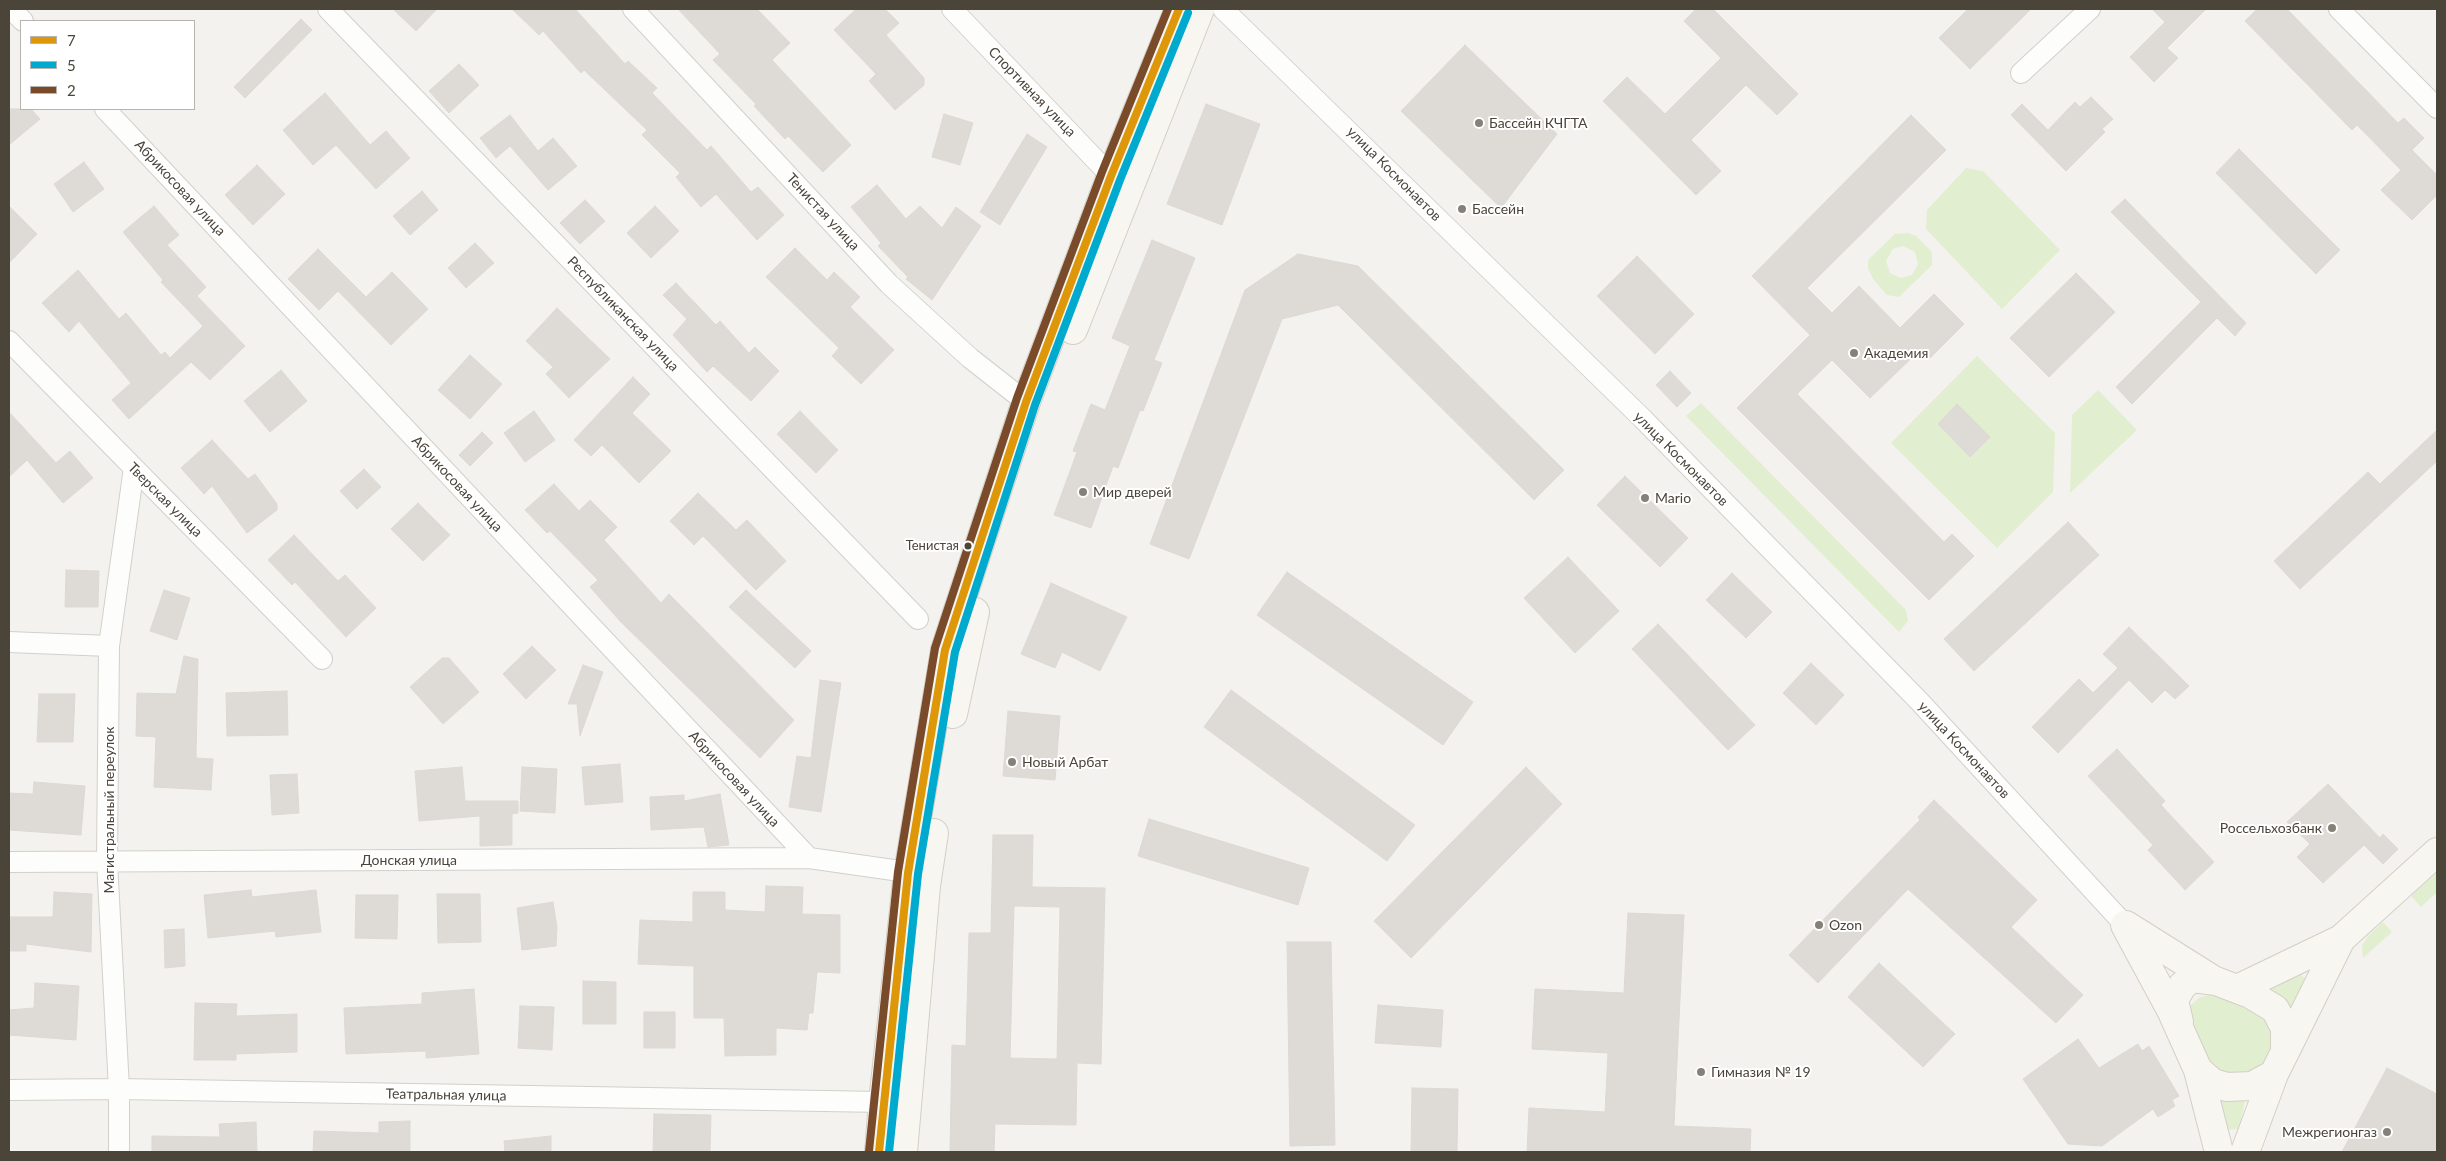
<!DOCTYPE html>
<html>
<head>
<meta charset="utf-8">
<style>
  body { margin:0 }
  #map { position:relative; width:2446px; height:1161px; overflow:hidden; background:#f4f2ee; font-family:Lato,sans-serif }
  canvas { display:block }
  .frame { position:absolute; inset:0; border:10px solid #4b4439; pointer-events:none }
  .legend { position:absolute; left:20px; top:20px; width:175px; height:90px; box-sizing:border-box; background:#fff; border:1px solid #b7b4b0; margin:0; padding:6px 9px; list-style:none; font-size:15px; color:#4b4439 }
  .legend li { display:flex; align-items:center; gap:10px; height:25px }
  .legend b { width:25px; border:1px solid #b7b4b0 }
</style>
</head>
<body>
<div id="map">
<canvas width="2446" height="1161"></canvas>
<div class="frame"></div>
<ul class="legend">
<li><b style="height:6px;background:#dd9709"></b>7</li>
<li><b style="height:6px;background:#00a9ce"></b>5</li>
<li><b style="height:6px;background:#7a4b2a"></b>2</li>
</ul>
</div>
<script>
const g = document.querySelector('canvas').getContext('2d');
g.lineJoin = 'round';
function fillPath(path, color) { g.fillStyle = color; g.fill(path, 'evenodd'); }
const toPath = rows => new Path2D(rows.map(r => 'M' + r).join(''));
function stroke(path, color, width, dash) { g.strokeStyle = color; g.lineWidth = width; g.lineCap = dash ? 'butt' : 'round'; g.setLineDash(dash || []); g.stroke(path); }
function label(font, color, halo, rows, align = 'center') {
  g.font = font + ' Lato,sans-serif'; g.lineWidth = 4; g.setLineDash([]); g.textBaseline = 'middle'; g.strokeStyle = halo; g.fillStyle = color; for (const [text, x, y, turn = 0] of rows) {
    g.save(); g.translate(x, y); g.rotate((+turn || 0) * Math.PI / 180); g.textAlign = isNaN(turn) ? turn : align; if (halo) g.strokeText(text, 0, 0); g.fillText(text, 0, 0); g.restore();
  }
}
fillPath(toPath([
  [1966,168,1983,171,2060,250,2002,309,1926,229,1927,210],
  [1908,233,1916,236,1932,252,1932,265,1899,297,1887,295,1873,279,1868,268,1868,260,1895,234],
  [1903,246,1915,252,1918,264,1912,275,1901,278,1890,273,1886,261,1893,249],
  [1977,356,2055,433,2053,492,1997,548,1891,443],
  [1957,405,1970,457,1938,424],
  [2098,390,2137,430,2070,493,2072,415],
  [1701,403,1906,610,1908,621,1899,632,1686,416],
  [2437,872,2437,892,2421,907,2411,896],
  [2383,922,2392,932,2363,958,2362,946,2368,936],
  [2300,974,2308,982,2288,1016,2266,990],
  [2215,994,2259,1008,2276,1035,2266,1067,2239,1079,2211,1068,2188,1015,2191,1005,2200,997],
  [2220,1095,2246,1096,2239,1129,2226,1130]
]), '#e1eecf');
const building = toPath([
  [393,9,437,9,416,31,393,9],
  [512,9,575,9,625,64,628,61,657,88,652,93,707,150,711,146,751,192,758,187,784,215,757,240,716,194,701,207,676,177,680,173,642,135,647,130,584,70,581,73,543,31,539,35,512,9],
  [678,9,757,9,790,43,772,60,851,145,823,172,788,136,785,139,754,106,756,104,713,60,720,54,678,9],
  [856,9,885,9,899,23,886,35,924,78,924,85,895,110,869,81,876,74,834,30,856,9],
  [1696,9,1713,9,1798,94,1777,115,1746,85,1691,140,1721,171,1696,195,1603,101,1627,77,1665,114,1721,58,1684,21,1696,9],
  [1968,9,2031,9,1970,69,1939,38,1968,9],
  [2152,9,2206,9,2167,48,2178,58,2154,82,2130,57,2165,22,2152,9],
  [2257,9,2287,9,2398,123,2404,118,2424,138,2412,150,2437,175,2437,195,2412,220,2381,190,2401,170,2357,125,2352,130,2245,21,2257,9],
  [301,19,312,30,245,98,234,87,301,19],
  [1465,45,1557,134,1501,208,1401,111,1465,45],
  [459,64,479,85,449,113,429,91,459,64],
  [325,93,370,145,386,131,410,158,376,189,336,145,313,165,283,130,325,93],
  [2091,97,2113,119,2102,129,2105,132,2066,171,2011,115,2022,104,2048,130,2075,102,2080,107,2091,97],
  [1206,104,1260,124,1222,225,1167,204,1206,104],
  [9,109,31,109,40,119,9,145,9,109],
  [944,114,973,123,960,165,932,157,944,114],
  [510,115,538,151,553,138,577,166,548,190,510,146,496,158,480,138,510,115],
  [1911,115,1946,150,1807,288,1832,313,1859,286,1900,328,1934,294,1964,324,1930,358,1921,349,1870,398,1832,360,1797,394,1944,542,1952,534,1974,556,1929,600,1737,408,1810,335,1752,276,1911,115],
  [1027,134,1047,147,1000,225,980,212,1027,134],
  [2239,149,2340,250,2316,274,2216,173,2239,149],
  [84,162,104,189,73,212,54,184,84,162],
  [257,165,285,194,253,225,225,195,257,165],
  [877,185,906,219,920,206,942,228,956,207,981,226,932,300,906,279,908,277,878,246,881,243,851,207,877,185],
  [422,191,438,210,410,235,393,216,422,191],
  [2125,199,2246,323,2235,336,2217,318,2132,404,2116,387,2201,302,2111,212,2125,199],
  [585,200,605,221,580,244,560,223,585,200],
  [9,206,37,234,9,263,9,206],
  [154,206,179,235,167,245,206,287,197,296,245,346,210,380,191,362,129,419,112,400,131,383,79,321,69,332,42,303,78,270,119,319,126,313,161,355,165,352,170,358,203,326,161,282,163,280,123,232,154,206],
  [655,206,679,231,651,258,627,233,655,206],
  [1152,240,1195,258,1154,360,1162,363,1143,411,1140,410,1118,468,1113,466,1091,528,1054,515,1077,452,1073,451,1091,404,1105,410,1130,346,1112,338,1152,240],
  [475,243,494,263,466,288,448,268,475,243],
  [795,248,827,280,834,272,860,297,850,307,894,350,861,384,832,356,839,348,766,277,795,248],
  [318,249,366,297,392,272,428,309,391,345,338,291,319,310,288,279,318,249],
  [1298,254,1358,266,1564,470,1534,500,1338,305,1282,319,1189,559,1150,544,1245,290,1298,254],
  [1637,256,1694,314,1655,354,1597,296,1637,256],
  [2076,273,2115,312,2049,377,2010,338,2076,273],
  [676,283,716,325,720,321,749,353,755,347,779,371,751,401,713,366,707,372,673,335,687,319,663,295,676,283],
  [557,308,610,359,569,398,546,374,553,367,526,341,557,308],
  [470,355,502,384,470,419,438,390,470,355],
  [281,370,307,401,270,432,244,401,281,370],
  [1670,371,1691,393,1677,407,1656,385,1670,371],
  [633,377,650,394,632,413,671,451,639,483,602,445,591,456,574,440,633,377],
  [1957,404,1990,437,1970,457,1938,424,1957,404],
  [534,411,555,440,525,462,504,433,534,411],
  [800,411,838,450,816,473,777,434,800,411],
  [9,412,56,463,70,451,93,478,63,503,27,460,9,477,9,412],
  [2437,430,2437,461,2300,589,2274,561,2368,472,2380,484,2437,430],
  [482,432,493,443,470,466,459,455,482,432],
  [212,440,248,479,255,474,277,504,277,510,247,533,212,486,204,494,181,468,212,440],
  [364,469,381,487,357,509,340,491,364,469],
  [1625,476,1688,538,1660,567,1597,505,1625,476],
  [554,484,579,511,590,500,617,527,604,540,661,603,669,594,794,720,760,758,620,621,590,587,598,580,550,531,547,533,525,510,554,484],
  [698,493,736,530,747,520,786,561,756,590,703,536,694,545,670,521,698,493],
  [418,503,450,535,423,561,391,529,418,503],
  [2068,522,2099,555,1974,671,1944,639,2068,522],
  [294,535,338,581,345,575,376,608,346,637,295,582,292,585,268,560,294,535],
  [1568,557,1619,611,1575,653,1524,598,1568,557],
  [66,570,99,571,98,607,65,607,66,570],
  [1287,572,1473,702,1443,745,1257,615,1287,572],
  [1732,573,1772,612,1746,638,1706,600,1732,573],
  [1051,583,1127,617,1100,671,1062,652,1055,668,1021,654,1051,583],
  [164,590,190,598,177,640,150,631,164,590],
  [746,590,811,651,795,668,729,607,746,590],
  [1658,624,1755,725,1728,750,1632,649,1658,624],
  [2129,627,2189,686,2175,699,2165,690,2152,703,2129,680,2058,753,2032,727,2079,679,2093,693,2118,668,2103,654,2129,627],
  [532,646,556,670,526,699,503,674,532,646],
  [184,656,198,659,196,758,213,759,211,790,154,787,156,737,136,736,137,693,176,694,184,656],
  [442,658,449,658,479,692,443,724,410,687,442,658],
  [1811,663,1844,695,1816,725,1783,693,1811,663],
  [583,665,603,672,580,736,577,704,568,704,583,665],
  [820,680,841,683,821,812,789,807,797,756,811,758,820,680],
  [1231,690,1415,825,1387,861,1204,727,1231,690],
  [287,691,288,735,227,736,226,693,287,691],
  [39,694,75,694,73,742,37,742,39,694],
  [1008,711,1060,716,1055,780,1003,776,1008,711],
  [2117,749,2165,801,2161,805,2214,862,2185,890,2148,850,2153,845,2088,776,2117,749],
  [620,764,623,802,585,805,582,767,620,764],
  [462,767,465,801,518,801,518,813,512,814,512,845,480,846,480,816,419,821,415,771,462,767],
  [522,767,557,769,555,813,520,811,522,767],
  [1526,767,1562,804,1411,958,1374,921,1526,767],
  [297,774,299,813,272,815,270,775,297,774],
  [34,782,85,786,81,835,9,830,9,793,33,794,34,782],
  [2328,784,2380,838,2383,834,2398,849,2383,864,2364,845,2323,883,2297,857,2310,844,2287,822,2328,784],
  [720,794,729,845,708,847,704,827,651,830,650,797,684,795,684,801,720,794],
  [1934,800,2037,900,2011,927,2083,995,2056,1023,1908,889,1818,983,1789,955,1920,820,1918,817,1934,800],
  [1149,819,1309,868,1298,905,1138,856,1149,819],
  [993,835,1033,835,1032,887,1105,888,1101,1064,1077,1063,1076,1125,995,1124,994,1152,950,1152,952,1045,966,1046,969,933,991,933,993,835],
  [1014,906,1060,907,1057,1059,1010,1058,1014,906],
  [766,886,803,887,802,914,840,915,840,973,817,972,813,1013,809,1013,807,1030,776,1028,776,1055,725,1056,724,1018,694,1018,694,966,638,964,640,920,693,922,693,892,725,892,725,910,765,912,766,886],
  [251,890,252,897,316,890,321,932,276,937,275,931,208,938,204,895,251,890],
  [54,892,92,894,91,952,26,944,26,951,9,951,9,917,53,917,54,892],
  [437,894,480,894,481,942,438,943,437,894],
  [356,895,398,895,397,939,355,938,356,895],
  [553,902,557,927,556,946,522,950,517,908,553,902],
  [1628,913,1684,915,1674,1126,1751,1129,1750,1152,1527,1152,1529,1108,1605,1112,1608,1053,1532,1049,1535,989,1624,993,1628,913],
  [184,929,185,966,165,968,164,930,184,929],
  [1287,942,1331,942,1335,1145,1290,1146,1287,942],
  [1879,963,1955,1034,1923,1067,1848,997,1879,963],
  [583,981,616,982,616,1024,583,1024,583,981],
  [35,983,79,986,76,1040,9,1035,9,1010,34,1008,35,983],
  [474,989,479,1054,426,1058,426,1051,346,1054,344,1008,422,1004,422,993,474,989],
  [195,1003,237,1004,236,1016,297,1014,297,1052,236,1054,236,1060,194,1060,195,1003],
  [1378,1005,1443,1010,1441,1047,1375,1043,1378,1005],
  [520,1006,554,1007,552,1050,518,1048,520,1006],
  [644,1012,675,1012,675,1048,644,1048,644,1012],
  [2078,1039,2099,1068,2138,1044,2142,1051,2149,1046,2179,1096,2172,1100,2175,1106,2158,1117,2153,1109,2102,1146,2068,1144,2023,1079,2078,1039],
  [2387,1068,2437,1094,2437,1152,2342,1152,2387,1068],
  [1412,1088,1458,1089,1457,1152,1411,1152,1412,1088],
  [654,1114,711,1115,710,1152,653,1152,654,1114],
  [410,1121,410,1152,313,1152,314,1131,379,1133,379,1122,410,1121],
  [256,1122,257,1152,152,1152,152,1136,220,1137,219,1124,256,1122],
  [551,1136,551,1152,505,1152,504,1141,551,1136]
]);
fillPath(building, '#dedbd6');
stroke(building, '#dcd9d4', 1);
const street = toPath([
  [11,9,23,21],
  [328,9,918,619],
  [633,9,889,284,970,358,1026,402],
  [952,9,1111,176],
  [1223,9,1643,419,1920,702,2125,925],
  [2339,9,2437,108],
  [2021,73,2090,9],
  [105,109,809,858],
  [9,341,322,659],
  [9,642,109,646],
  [9,862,809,858,921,874],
  [9,1090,119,1089,883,1102],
  [119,1152,119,1089,107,861,109,646,134,468]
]);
const secondary = toPath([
  [1073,330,1200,9],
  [953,714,975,612],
  [2125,925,2171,1010,2198,1070,2219,1152],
  [2126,925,2215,981],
  [2237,989,2341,939,2437,852],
  [2179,1022,2174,1000,2182,986,2192,978,2216,981,2250,994,2275,1009,2285,1028,2285,1052],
  [2198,1070,2213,1083,2227,1087,2252,1086,2274,1074],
  [879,1152,883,1102,908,873,945,650,1026,402,1111,176,1179,9],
  [903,1152,926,886,934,833],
  [2245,1152,2274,1074,2341,939]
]);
stroke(street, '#d2d0cb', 22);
stroke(secondary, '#d3cfc5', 30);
stroke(street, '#fdfdfc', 20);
stroke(secondary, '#f7f6f1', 28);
stroke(toPath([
  [879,1152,908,873,945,650,1026,402,1111,176,1179,9]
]), '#dd9709', 8);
stroke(toPath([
  [889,1152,918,874,955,652,1035,405,1120,180,1188,13]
]), '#00a9ce', 8);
stroke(toPath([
  [869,1151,898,872,935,648,1017,398,1102,172,1168,9]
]), '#7a4b2a', 8);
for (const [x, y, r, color] of [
  [1479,123,5,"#868178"],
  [1462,209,5,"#868178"],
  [1854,353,5,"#868178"],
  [1083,492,5,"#868178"],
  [1645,498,5,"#868178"],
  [968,546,4.5,"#4b4439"],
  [1012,762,5,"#868178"],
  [2332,828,5,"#868178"],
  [1819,925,5,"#868178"],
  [1701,1072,5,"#868178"],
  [2387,1132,5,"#868178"]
]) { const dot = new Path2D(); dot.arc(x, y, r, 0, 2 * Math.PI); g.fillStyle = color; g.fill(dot); stroke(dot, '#fff', 2); }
label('13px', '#4b4439', '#fff', [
  ["Тенистая",959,546]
], 'right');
label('14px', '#4b4439', '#fff', [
  ["Спортивная улица",1032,92,46],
  ["улица Космонавтов",1394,174,45],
  ["Абрикосовая улица",180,188,47],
  ["Тенистая улица",823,212,47],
  ["Республиканская улица",623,314,46],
  ["улица Космонавтов",1681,459,45],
  ["Абрикосовая улица",457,484,47],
  ["Тверская улица",165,500,45],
  ["улица Космонавтов",1964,750,47],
  ["Абрикосовая улица",734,779,47],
  ["Магистральный переулок",109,810,-90],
  ["Донская улица",409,860],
  ["Театральная улица",446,1095,1]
]);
label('14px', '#4b4439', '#fff', [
  ["Бассейн КЧГТА",1489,123],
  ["Бассейн",1472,209],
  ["Академия",1864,353],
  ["Мир дверей",1093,492],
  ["Mario",1655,498],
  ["Новый Арбат",1022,762],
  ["Россельхозбанк",2322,828,"right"],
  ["Ozon",1829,925],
  ["Гимназия № 19",1711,1072],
  ["Межрегионгаз",2377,1132,"right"]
], 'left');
</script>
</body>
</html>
